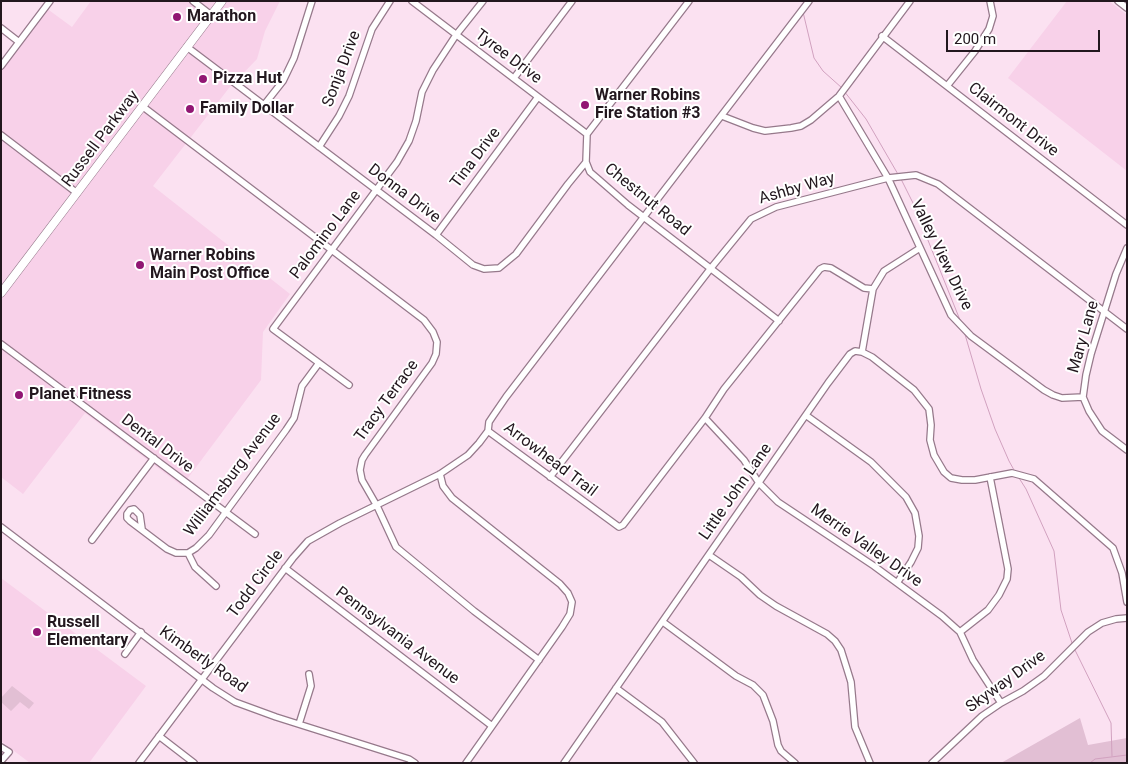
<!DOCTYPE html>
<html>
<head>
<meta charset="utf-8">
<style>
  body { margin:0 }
  #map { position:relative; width:1128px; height:764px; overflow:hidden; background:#fbe1f1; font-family:Roboto,sans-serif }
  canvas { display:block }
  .frame { position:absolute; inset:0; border:2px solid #22171e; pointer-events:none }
  .scale { position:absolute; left:946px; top:30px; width:154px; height:22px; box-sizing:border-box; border:2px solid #22171e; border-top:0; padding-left:6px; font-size:15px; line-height:18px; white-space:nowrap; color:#22171e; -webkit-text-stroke:4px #fff; paint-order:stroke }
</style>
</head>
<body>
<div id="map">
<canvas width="1128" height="764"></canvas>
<div class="frame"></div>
<div class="scale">200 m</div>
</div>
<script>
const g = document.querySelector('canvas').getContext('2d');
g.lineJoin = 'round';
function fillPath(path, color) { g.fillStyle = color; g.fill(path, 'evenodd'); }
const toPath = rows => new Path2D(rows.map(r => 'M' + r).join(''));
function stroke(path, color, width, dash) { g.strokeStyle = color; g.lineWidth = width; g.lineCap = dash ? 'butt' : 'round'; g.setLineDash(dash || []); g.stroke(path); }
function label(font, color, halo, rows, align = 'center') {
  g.font = font + ' Roboto,sans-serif'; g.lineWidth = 4; g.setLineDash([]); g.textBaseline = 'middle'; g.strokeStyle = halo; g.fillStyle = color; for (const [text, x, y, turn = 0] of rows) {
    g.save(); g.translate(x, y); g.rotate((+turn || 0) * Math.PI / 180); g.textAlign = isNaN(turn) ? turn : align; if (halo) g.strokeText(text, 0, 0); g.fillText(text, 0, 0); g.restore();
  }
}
fillPath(toPath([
  [91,1,280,1,265,31,257,59,229,88,153,186,290,294,263,332,261,380,182,486,85,413,23,494,1,477,1,60,42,5,72,27],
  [1067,1,1109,1,1127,15,1127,171,1008,78],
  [1,578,146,686,89,763,30,763,1,741]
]), '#f8d1e9');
fillPath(toPath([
  [12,686,34,703,29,709,20,702,11,711,1,702,1,698],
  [1080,718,1088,745,1127,738,1127,763,1001,763]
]), '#e2bfd4');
stroke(toPath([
  [803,12,814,58,823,71,842,88],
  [844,91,866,119,899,176],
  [901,179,913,203,960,320],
  [964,331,981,389,995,429,1009,461,1014,470],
  [1019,478,1026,489,1054,551,1061,610,1072,643],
  [1075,650,1111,723,1112,756],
  [1090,763,1095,759,1127,755]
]), '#d1a1bf', 1);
const minor = toPath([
  [193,1,211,15],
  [412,1,587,134],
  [689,1,587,134,586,162,590,172,597,178,628,205,779,321],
  [1118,1,1127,8],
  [1,28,19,42],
  [882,36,1127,225],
  [187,47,436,235,473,265,484,269,499,268,516,254,568,184,586,162],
  [1,66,50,1],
  [514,78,572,1],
  [947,86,975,51,989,29,993,16,990,1],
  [839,96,888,178,951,315,971,336,1044,390,1053,395,1062,398,1083,397],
  [264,105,283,81,294,58,312,1],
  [142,106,424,320,433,332,437,342,436,354,432,363,365,455,362,460,360,470,362,480,377,506,396,547,474,611,539,660],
  [722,116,753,128,765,131,791,128,801,126,811,120,839,96,910,1],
  [1,135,77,193],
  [319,147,339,116,349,96,372,29,390,1],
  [436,235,538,97],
  [1127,248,1116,274,1091,354,1086,375,1083,397,1089,411,1102,431,1127,450],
  [1,344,255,534],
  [862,352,873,289,884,271,920,248],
  [349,385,273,329,397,162,409,141,416,121,422,92,433,70,456,35,483,1],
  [807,416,871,462,906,497,915,513,919,536,918,548,911,562,897,583],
  [705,418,744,460,759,483,778,502,874,566,942,616,960,632,973,660,1001,703],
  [488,431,619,527,623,525,705,418,724,389,820,269,824,267,831,268,864,288,873,289],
  [440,474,443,486,452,498,560,584,568,593,572,602,570,614,562,627,466,763],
  [550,477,711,268,751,219,776,207,888,178,916,175,938,184,1127,329],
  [1,527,213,688,235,702,276,717,409,759,415,763],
  [142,529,140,515,134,509,130,510,127,514,127,518,130,521,167,549,176,553,188,553,196,548,209,535,286,430,294,418,302,386,319,363],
  [92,540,154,458],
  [188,553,195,567,216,586],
  [709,555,741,577,760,595,776,606,827,634,835,641,841,650,847,669,851,682,855,727,870,763],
  [285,568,492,726],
  [663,622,736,676,753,685,763,695,773,721,778,745,781,751,795,763],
  [960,632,988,610,999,595,1007,579,1008,569,990,477],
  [125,654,141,632],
  [616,688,662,722,694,763],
  [299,724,311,686,309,674],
  [159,736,194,763],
  [1,747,9,752,1,761],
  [139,763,293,558,308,541,340,523,440,474,468,455,479,443,488,431,489,422,493,416,506,397,809,1],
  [564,763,828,383,850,354,855,351,862,352,872,357,914,390,929,409,931,425,930,440,934,455,944,472,951,478,962,480,975,480,1012,473,1034,479,1113,548,1122,573,1127,602],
  [932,763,982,716,1001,703,1023,691,1044,676,1088,632,1102,623,1116,619,1127,618]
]);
const major = toPath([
  [1,293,222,1]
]);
stroke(minor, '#96798b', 8);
stroke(major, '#96798b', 9);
stroke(minor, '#fff', 5.5);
stroke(major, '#fff', 8);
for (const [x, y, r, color] of [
  [177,17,5,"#911673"],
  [203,79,5,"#911673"],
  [585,105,5,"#911673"],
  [190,109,5,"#911673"],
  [140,265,5,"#911673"],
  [19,395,5,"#911673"],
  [37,632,5,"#911673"]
]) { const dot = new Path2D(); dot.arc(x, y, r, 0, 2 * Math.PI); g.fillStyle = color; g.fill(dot); stroke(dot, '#fff', 2); }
label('bold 16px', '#22171e', '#fff', [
  ["Marathon",187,17],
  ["Pizza Hut",213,79],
  ["Warner Robins",595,96],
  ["Fire Station #3",595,114],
  ["Family Dollar",200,109],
  ["Warner Robins",150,256],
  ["Main Post Office",150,274],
  ["Planet Fitness",29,395],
  ["Russell",47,623],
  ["Elementary",47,641]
], 'left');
label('16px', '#22171e', '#fff', [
  ["Tyree Drive",508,57,37],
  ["Sonja Drive",342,69,-69],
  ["Clairmont Drive",1013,120,38],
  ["Russell Parkway",101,139,-53],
  ["Tina Drive",476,158,-53],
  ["Ashby Way",797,189,-16],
  ["Donna Drive",404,194,37],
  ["Chestnut Road",647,200,39],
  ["Palomino Lane",326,235,-53],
  ["Valley View Drive",941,255,64],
  ["Mary Lane",1084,337,-74],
  ["Tracy Terrace",387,401,-54],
  ["Dental Drive",157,444,37],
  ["Arrowhead Trail",550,460,37],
  ["Williamsburg Avenue",233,475,-53],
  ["Little John Lane",736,492,-55],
  ["Merrie Valley Drive",866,546,35],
  ["Todd Circle",256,584,-53],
  ["Pennsylvania Avenue",397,636,37],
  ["Kimberly Road",203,660,35],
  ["Skyway Drive",1006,682,-36]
]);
</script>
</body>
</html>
